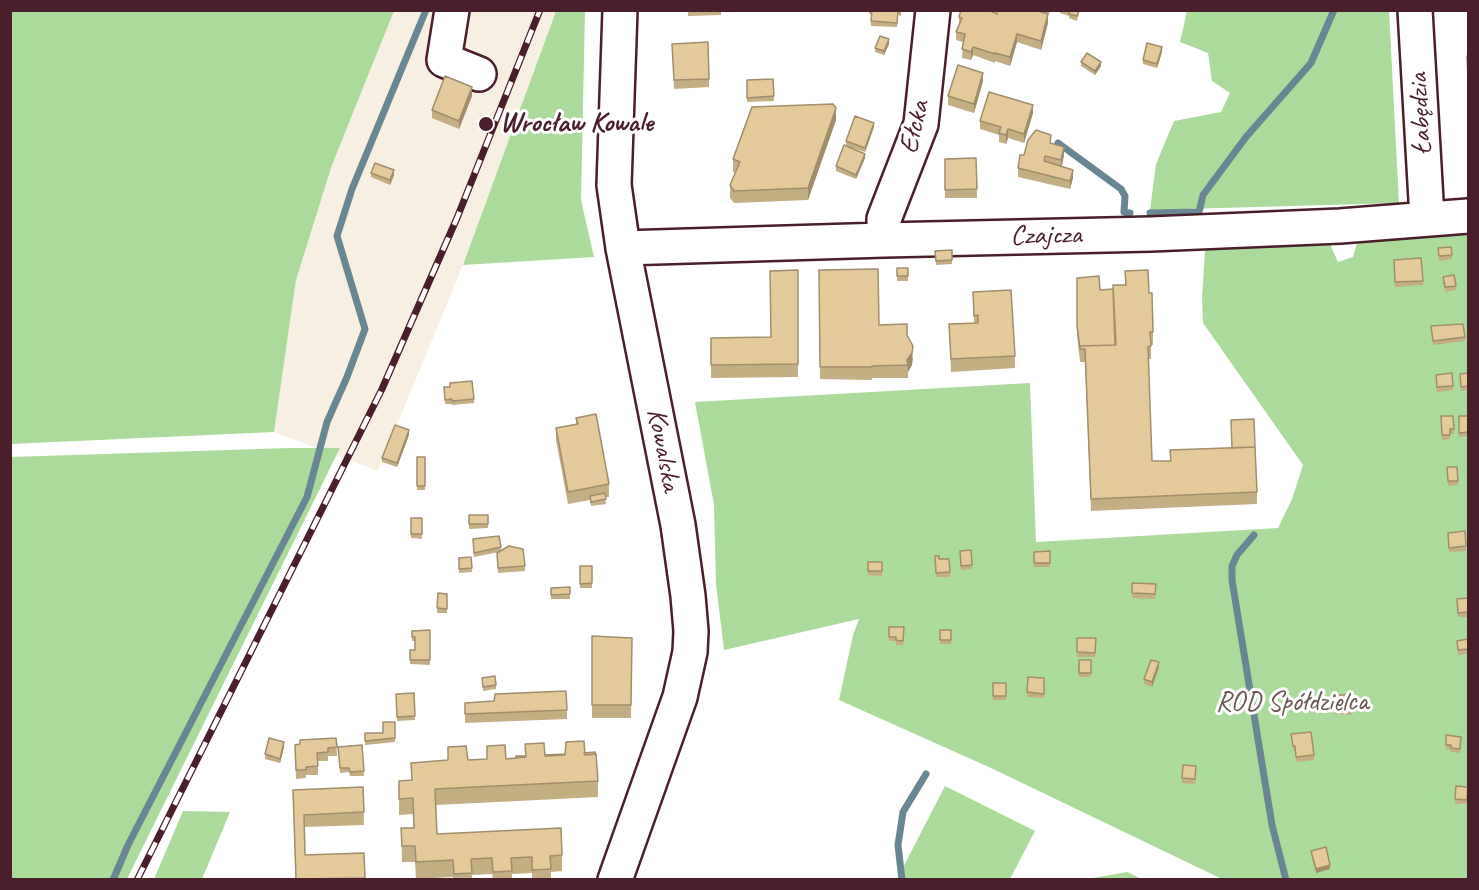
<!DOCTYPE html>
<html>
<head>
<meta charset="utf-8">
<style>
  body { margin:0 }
  #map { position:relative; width:1479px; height:890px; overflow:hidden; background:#fff; font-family:Caveat,sans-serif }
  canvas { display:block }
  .frame { position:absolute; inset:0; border:12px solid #4a1f2b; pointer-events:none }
</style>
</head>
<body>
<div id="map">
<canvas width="1479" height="890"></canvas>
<div class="frame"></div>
</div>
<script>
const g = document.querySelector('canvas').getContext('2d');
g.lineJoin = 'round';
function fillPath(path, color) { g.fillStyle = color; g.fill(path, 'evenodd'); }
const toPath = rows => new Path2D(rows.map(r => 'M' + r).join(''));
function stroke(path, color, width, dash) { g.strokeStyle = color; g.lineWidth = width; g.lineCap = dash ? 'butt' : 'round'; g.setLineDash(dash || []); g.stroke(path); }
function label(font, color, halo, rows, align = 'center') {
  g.font = font + ' Caveat,sans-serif'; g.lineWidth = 6; g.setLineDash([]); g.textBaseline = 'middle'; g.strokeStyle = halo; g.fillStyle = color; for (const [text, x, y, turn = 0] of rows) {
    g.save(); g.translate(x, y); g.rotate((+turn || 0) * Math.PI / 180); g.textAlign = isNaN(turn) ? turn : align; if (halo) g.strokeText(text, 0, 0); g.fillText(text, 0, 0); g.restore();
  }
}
fillPath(toPath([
  [394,11,556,11,463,265,378,471,274,432,296,280,332,165]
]), '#f7efe1');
fillPath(toPath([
  [10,11,394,11,332,165,296,280,274,432,11,444],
  [556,11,585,11,581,200,594,257,463,265],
  [1187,11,1389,11,1399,203,1150,210,1156,164,1174,121,1221,112,1230,93,1212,81,1208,53,1180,42],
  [1468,233,1468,879,1222,879,991,768,839,700,853,635,859,619,724,650,716,584,714,505,695,402,1030,383,1036,542,1278,528,1292,499,1303,465,1203,323,1202,298,1205,250,1329,242,1338,262,1353,257,1358,239],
  [290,448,340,448,127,879,11,879,11,457],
  [945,786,1035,831,1010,879,897,879],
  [183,811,230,812,202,879,154,879],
  [1127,872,1142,879,1092,879,1093,878]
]), '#abdb9b');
stroke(toPath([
  [1058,143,1121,189,1125,196,1124,212,1130,213],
  [1150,213,1199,212,1203,195,1246,137,1311,63,1334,10],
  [1254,535,1237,555,1232,566,1232,580,1272,825,1286,880],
  [113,880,128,845,307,497,327,422,347,377,365,329,337,236,352,189,426,10],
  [902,880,898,845,903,812,926,774]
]), '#698793', 7);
const minor = toPath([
  [452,10,444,60,479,74],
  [1415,10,1427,218],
  [884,240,884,219,921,124,933,10],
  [623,248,884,240,1151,234,1340,226,1468,216],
  [615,880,680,697,690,652,691,631,688,596,678,525,623,248,614,185,620,10]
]);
stroke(minor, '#4a1f2b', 38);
stroke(minor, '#fff', 33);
const rail = toPath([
  [137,880,382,389,457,218,540,10]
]);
stroke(rail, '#4a1f2b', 7);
stroke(rail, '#fff', 4.5, [14]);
fillPath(toPath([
  [688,10,721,10,721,15,688,16],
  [869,10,901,10,901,16,898,15,897,27,871,26,871,14,869,14],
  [1018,10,1050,10,1049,14,1036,11,1048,23,1041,50,1017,42,1010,66,995,61,995,63,973,55,971,60,962,58,963,42,956,40,956,32,959,26,959,17,997,14],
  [1060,10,1080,10,1077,21,1069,18,1069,16,1060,13],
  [672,44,709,79,709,87,674,89],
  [889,44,884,55,875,52,875,48],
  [1162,52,1157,68,1143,64,1143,60],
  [1081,62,1101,66,1095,75,1081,66],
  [773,79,774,101,747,102,747,80],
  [983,81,974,113,948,105,948,96],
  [472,96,459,129,432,118,432,110],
  [1033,113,1024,143,1008,138,1006,144,999,142,999,135,980,129,980,121],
  [836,120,808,200,734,203,730,198,730,185,736,173,733,172,733,159],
  [874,127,865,152,846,146,846,141],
  [1051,143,1064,155,1062,166,1073,178,1070,189,1018,177,1018,168,1024,155],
  [865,158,856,179,836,171,836,166],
  [976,158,977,198,945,198,945,159],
  [371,173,394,175,390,185,371,177],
  [1438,248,1452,255,1452,259,1439,261],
  [952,250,952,264,936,265,935,251],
  [1421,258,1423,285,1395,287,1394,260],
  [897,268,908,268,908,281,897,281],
  [798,270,798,377,711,378,711,338,770,337],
  [819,270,879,325,907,335,913,359,912,365,908,372,908,378,872,378,872,380,820,379],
  [1125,271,1149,293,1153,332,1153,345,1151,345,1151,359,1148,359,1152,461,1170,461,1170,450,1257,492,1257,504,1091,511,1085,362,1080,362,1077,335,1077,278,1100,290,1113,289,1125,285],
  [1443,277,1456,286,1456,290,1445,292],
  [973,292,1015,356,1015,368,951,372,949,324,974,323],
  [1431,326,1465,337,1465,341,1433,345],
  [1468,373,1468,390,1461,391,1460,374],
  [1436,375,1453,386,1453,390,1437,392],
  [444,387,474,399,474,403,452,405,452,404,445,404],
  [1441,416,1453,416,1454,434,1450,434,1450,439,1442,440],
  [1459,416,1468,416,1468,436,1459,437],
  [576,418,609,484,609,497,605,497,606,504,591,506,590,500,568,504,556,440,556,428,576,424],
  [409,435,397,467,382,462,382,458],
  [417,457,425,457,425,490,417,490],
  [1447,467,1457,467,1458,485,1448,486],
  [469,515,488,515,488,528,469,529],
  [411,518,422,518,422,539,411,538],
  [1448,538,1466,546,1466,551,1449,552],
  [473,539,501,547,501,551,525,566,525,571,498,573,497,553,499,552,474,557],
  [971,550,972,569,961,570,960,551],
  [1050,551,1050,567,1034,567,1034,552],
  [935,556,939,559,949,559,950,577,936,577],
  [471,557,472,572,459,573,459,558],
  [868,562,882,562,882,576,868,575],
  [580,566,592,566,592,588,580,588],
  [1132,583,1156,584,1155,599,1132,598],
  [570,587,570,599,551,599,551,588],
  [438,593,447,594,447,613,437,613],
  [1468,598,1468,617,1458,617,1457,599],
  [889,627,904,627,903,645,896,645,896,641,889,641],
  [430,630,430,665,410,664,410,650,415,650,415,641,412,641,412,631],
  [940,630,951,630,951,644,940,644],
  [592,636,632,638,631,718,592,718],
  [1077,638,1096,638,1095,657,1077,657],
  [1468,639,1468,654,1458,655,1457,641],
  [1079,660,1091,660,1091,677,1079,677],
  [1159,667,1152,687,1144,684,1144,679],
  [1028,677,1044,678,1044,698,1027,697],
  [482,678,496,685,496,689,483,691],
  [993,683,1006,683,1006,700,993,700],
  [414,693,415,720,397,721,396,694],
  [1335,695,1352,695,1352,715,1335,714],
  [494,701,567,710,567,719,465,723,465,703],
  [395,722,395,742,365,745,365,733,383,733],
  [1291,734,1314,755,1314,760,1296,762,1295,750,1293,750],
  [1446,735,1461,737,1460,753,1451,752,1451,750,1446,749],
  [336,738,337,756,328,756,328,761,318,761,318,775,306,775,306,778,296,779,295,745],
  [362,745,364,776,350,776,349,772,340,773,338,747],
  [284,747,280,763,265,759,265,754],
  [584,753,598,781,598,797,436,805,437,834,562,855,562,871,551,872,551,879,532,879,532,873,512,874,512,879,493,879,492,874,472,875,472,879,453,879,453,877,416,879,415,862,402,862,401,828,413,828,413,814,399,815,399,781,411,780,411,763,506,759,545,755],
  [1196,766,1195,784,1182,783,1182,778],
  [1456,786,1468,787,1467,804,1455,804],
  [363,787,364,825,304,827,305,855,364,853,365,879,296,879,293,790],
  [1311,851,1330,869,1316,873,1311,855]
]), '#c4ae84');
fillPath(toPath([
  [1048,14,1048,23,1041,50,1041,41],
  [1017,34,1017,42,1010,66,1010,57],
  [889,39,889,44,884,55,884,51],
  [973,47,973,55,971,60,971,52],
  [1162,47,1162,52,1157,68,1157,64],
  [1101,62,1101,66,1095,75,1095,71],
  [983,73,983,81,974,113,974,104],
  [472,87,472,96,459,129,459,121],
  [1033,105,1033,113,1024,143,1024,134],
  [836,108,836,120,808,200,808,188],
  [874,123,874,127,865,152,865,148],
  [1008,129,1008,138,1006,144,1006,135],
  [1064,147,1064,155,1061,169,1061,160],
  [865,154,865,158,856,179,856,175],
  [394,170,394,175,390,185,390,180],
  [1073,170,1073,178,1070,189,1070,181],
  [913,346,912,365,908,372,907,360],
  [409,430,409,435,397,467,397,463],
  [1159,662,1159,667,1152,687,1152,682],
  [284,742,284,747,280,763,280,759],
  [1330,865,1330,869,1316,873,1316,869]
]), '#a08d6c');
const building = toPath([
  [872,10,898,11,897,23,871,21,872,10],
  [961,10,988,10,997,14,998,10,1018,11,1018,10,1035,10,1048,14,1041,41,1017,34,1010,57,995,53,995,54,973,47,971,52,962,49,965,34,956,32,962,18,959,17,961,10],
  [1066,10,1079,10,1077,16,1069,14,1070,11,1066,10],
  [880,36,889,39,884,51,875,48,880,36],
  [708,42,709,79,674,80,672,44,708,42],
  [1147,43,1162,47,1157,64,1143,60,1147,43],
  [1087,53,1101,62,1095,71,1081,62,1087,53],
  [1467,56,1468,56,1468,79,1467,56],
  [958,65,983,73,974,104,948,96,958,65],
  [445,76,472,87,459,121,432,110,445,76],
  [773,79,774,96,747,98,747,80,773,79],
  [989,92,1033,105,1024,134,1008,129,1006,135,999,133,1001,127,980,121,989,92],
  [833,104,836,108,808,188,734,191,730,185,740,162,733,159,752,107,833,104],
  [855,116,874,123,865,148,846,141,855,116],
  [1036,130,1051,135,1050,143,1064,147,1061,160,1045,156,1044,161,1073,170,1070,181,1018,168,1020,155,1024,155,1028,140,1036,130],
  [844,145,865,154,856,175,836,166,844,145],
  [976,158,977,189,945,190,945,159,976,158],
  [375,163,394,170,390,180,371,173,375,163],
  [1451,247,1452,255,1439,256,1438,248,1451,247],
  [952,250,952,260,936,261,935,251,952,250],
  [1421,258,1423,281,1395,282,1394,260,1421,258],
  [897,268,908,268,908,276,897,276,897,268],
  [878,269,879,325,907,324,907,335,913,346,912,353,907,360,908,365,872,366,872,367,820,367,819,270,878,269],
  [798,270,798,364,711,365,711,338,771,337,770,271,798,270],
  [1148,270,1149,293,1152,293,1153,332,1150,332,1151,346,1148,347,1152,461,1171,461,1170,450,1255,447,1257,492,1091,499,1085,349,1080,349,1080,346,1116,345,1113,285,1126,285,1125,271,1148,270],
  [1454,275,1456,286,1445,287,1443,277,1454,275],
  [1099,276,1100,290,1113,289,1115,345,1080,346,1080,348,1077,326,1077,278,1099,276],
  [1011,290,1015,356,951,359,949,324,978,323,978,315,974,316,973,292,1011,290],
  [1463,324,1465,337,1433,341,1431,326,1463,324],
  [1452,373,1453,386,1437,387,1436,375,1452,373],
  [1468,373,1468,386,1461,387,1460,374,1468,373],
  [472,381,474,399,452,401,452,399,445,400,444,387,450,387,450,383,472,381],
  [596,414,609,484,568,492,556,428,578,424,576,418,596,414],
  [1441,416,1453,416,1454,429,1450,429,1450,435,1442,435,1441,416],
  [1459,416,1468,416,1468,432,1459,433,1459,416],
  [1254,419,1255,447,1232,448,1231,420,1254,419],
  [395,425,409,430,397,463,382,458,395,425],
  [417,457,425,457,425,486,417,486,417,457],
  [1447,467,1457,467,1458,481,1448,481,1447,467],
  [605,493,606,499,591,502,590,496,605,493],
  [469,515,488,515,488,524,469,524,469,515],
  [411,518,422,518,422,534,411,534,411,518],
  [1465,531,1466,546,1449,548,1448,533,1465,531],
  [499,536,501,547,474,553,473,539,499,536],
  [509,546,523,549,525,566,498,568,497,553,509,546],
  [971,550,972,565,961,566,960,551,971,550],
  [1050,551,1050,563,1034,563,1034,552,1050,551],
  [935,556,939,556,939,559,949,559,950,572,936,573,935,556],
  [471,557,472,568,459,569,459,558,471,557],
  [868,562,882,562,882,571,868,571,868,562],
  [580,566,592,566,592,583,580,584,580,566],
  [1132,583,1156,584,1155,594,1132,593,1132,583],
  [570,587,570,594,551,595,551,588,570,587],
  [438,593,447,594,447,609,437,608,438,593],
  [1468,598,1468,612,1458,613,1457,599,1468,598],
  [889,627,904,627,903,641,896,640,896,637,889,637,889,627],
  [430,630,430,660,410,660,410,650,415,650,415,637,412,637,412,631,430,630],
  [940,630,951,630,951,640,940,640,940,630],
  [592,636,632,638,631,705,592,705,592,636],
  [1077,638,1096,638,1095,653,1077,652,1077,638],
  [1468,639,1468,649,1458,650,1457,641,1468,639],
  [1079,660,1091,660,1091,673,1079,673,1079,660],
  [1151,660,1159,662,1152,682,1144,679,1151,660],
  [495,676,496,685,483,687,482,678,495,676],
  [1028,677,1044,678,1044,694,1027,692,1028,677],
  [993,683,1006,683,1006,696,993,696,993,683],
  [566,691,567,710,465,714,465,703,494,701,495,694,566,691],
  [414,693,415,716,397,717,396,694,414,693],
  [1335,695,1352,695,1352,710,1335,710,1335,695],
  [383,722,395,722,395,738,365,741,365,733,383,733,383,722],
  [1311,732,1314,755,1296,757,1295,746,1293,746,1291,734,1311,732],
  [1446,735,1461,737,1460,749,1451,748,1451,745,1446,745,1446,735],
  [269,738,284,742,280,759,265,754,269,738],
  [336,738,337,747,328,748,328,752,317,753,318,766,306,767,306,770,296,770,295,745,300,744,300,740,336,738],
  [584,741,585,755,596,754,598,781,435,789,437,834,561,828,562,855,550,856,551,869,532,870,532,857,511,858,512,871,493,872,492,858,471,859,472,873,454,874,453,860,416,862,415,846,402,846,401,828,414,828,413,798,399,799,399,781,412,780,411,763,448,760,448,747,466,746,468,760,487,759,487,746,505,745,506,759,526,757,525,744,544,743,545,756,565,755,566,742,584,741],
  [362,745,364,771,350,772,349,768,340,768,338,747,362,745],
  [595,752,595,754,585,755,584,753,595,752],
  [565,754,565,755,545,756,545,755,565,754],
  [516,756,525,756,525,757,516,758,516,756],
  [1183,765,1196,766,1195,779,1182,778,1183,765],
  [1456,786,1468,787,1467,800,1455,799,1456,786],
  [363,787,364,812,304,815,305,855,364,853,365,878,296,879,293,790,363,787],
  [1326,847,1330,865,1316,869,1311,851,1326,847]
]);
fillPath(building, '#e4ca9a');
stroke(building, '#a08d6c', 1.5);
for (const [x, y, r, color] of [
  [486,124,8,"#4a1f2b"]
]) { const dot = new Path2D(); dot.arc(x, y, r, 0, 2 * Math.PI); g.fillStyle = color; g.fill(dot); stroke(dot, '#fff', 2); }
label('28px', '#4a1f2b', '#fff', [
  ["Łabędzia",1421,114,-93],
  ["Ełcka",915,127,-76],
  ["Czajcza",1046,236,-1],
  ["Kowalska",663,450,79]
]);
label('bold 28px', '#4a1f2b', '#fff', [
  ["Wrocław Kowale",500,124]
], 'left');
label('28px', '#67574d', '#fff', [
  ["ROD Spółdzielca",1292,703]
]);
</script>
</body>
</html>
